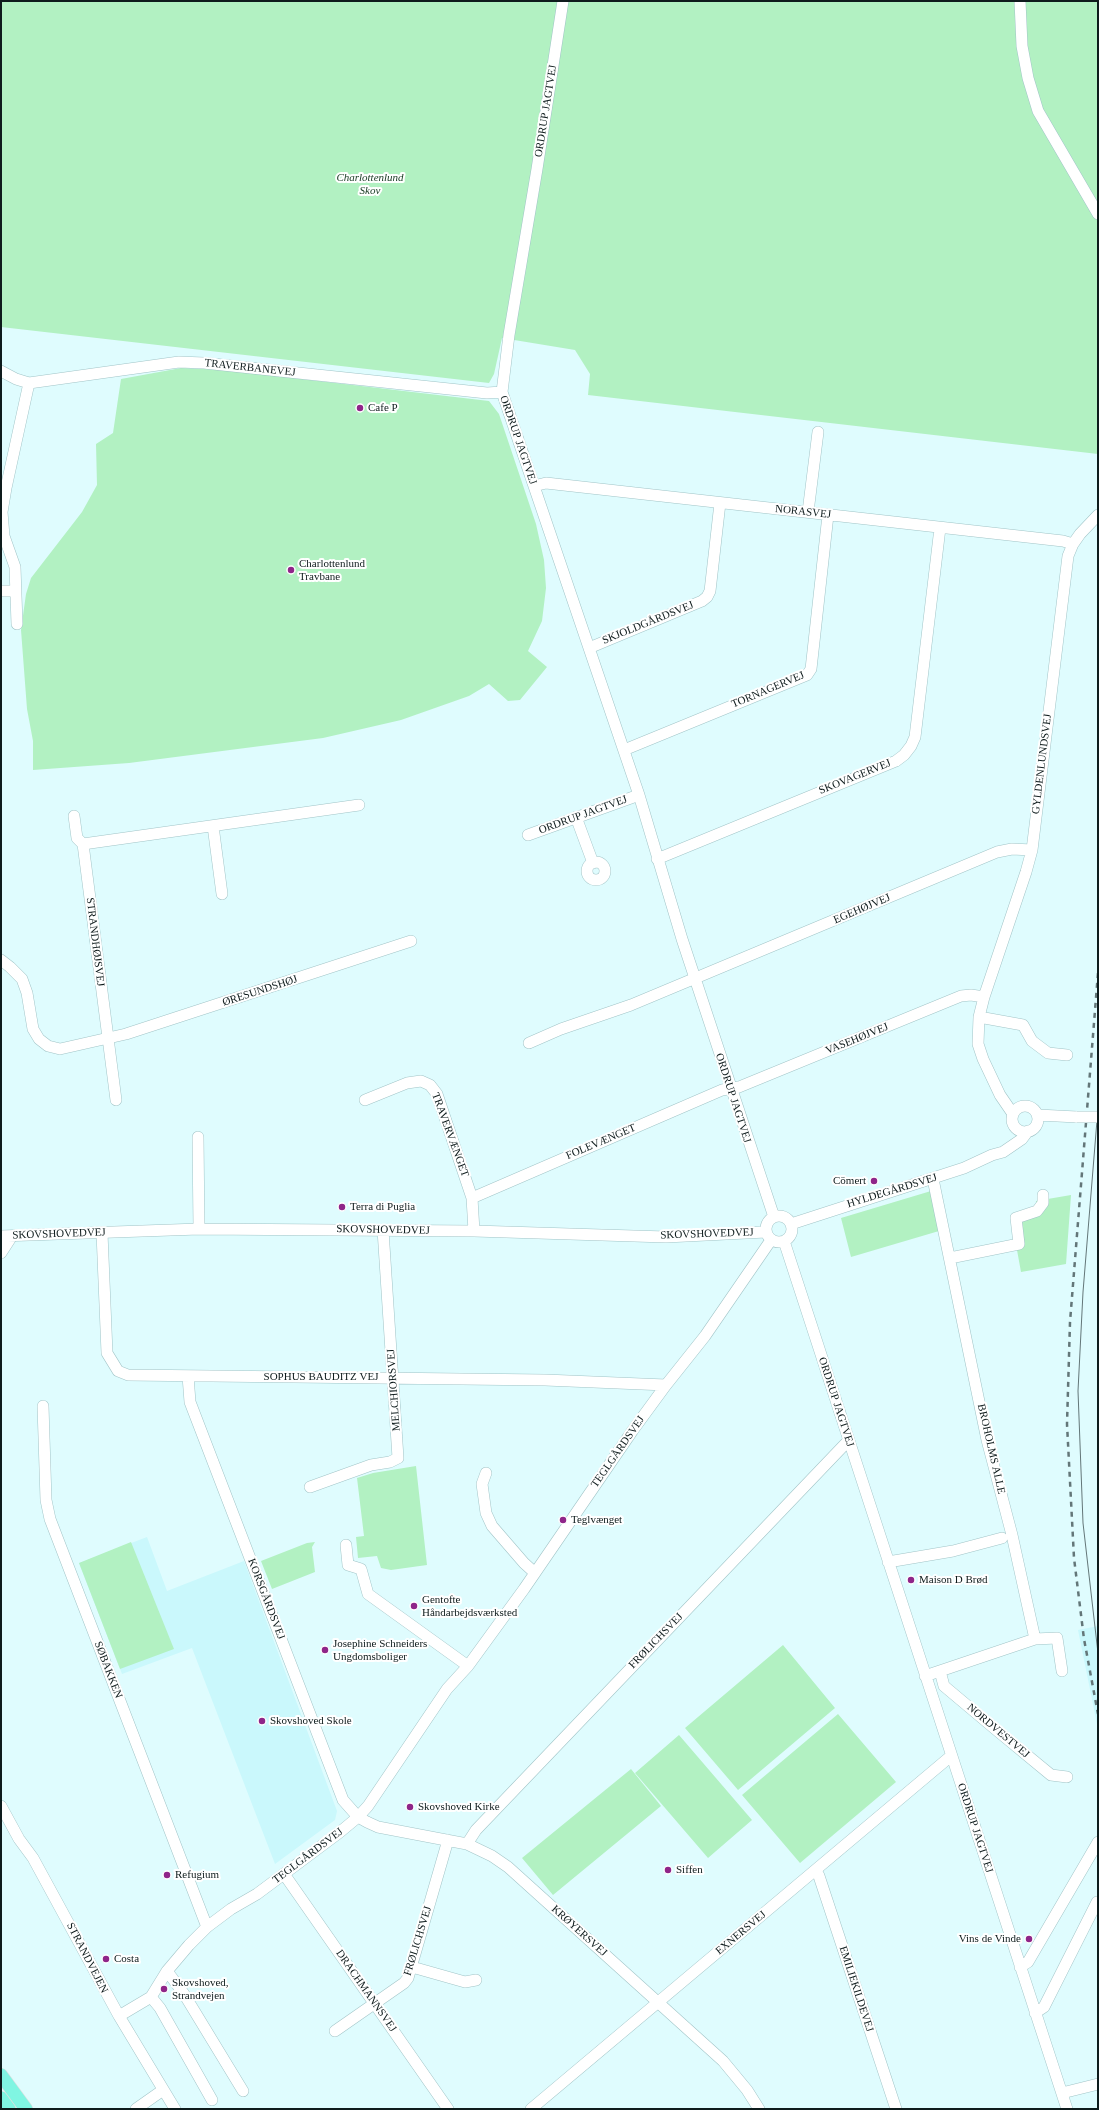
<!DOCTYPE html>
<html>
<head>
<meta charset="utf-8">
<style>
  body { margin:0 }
  #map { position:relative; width:1099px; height:2110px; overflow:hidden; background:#dffcfe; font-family:Georgia,serif }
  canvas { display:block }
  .frame { position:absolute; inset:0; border:2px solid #0e1b1c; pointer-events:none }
</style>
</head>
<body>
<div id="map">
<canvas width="1099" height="2110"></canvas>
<div class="frame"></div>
</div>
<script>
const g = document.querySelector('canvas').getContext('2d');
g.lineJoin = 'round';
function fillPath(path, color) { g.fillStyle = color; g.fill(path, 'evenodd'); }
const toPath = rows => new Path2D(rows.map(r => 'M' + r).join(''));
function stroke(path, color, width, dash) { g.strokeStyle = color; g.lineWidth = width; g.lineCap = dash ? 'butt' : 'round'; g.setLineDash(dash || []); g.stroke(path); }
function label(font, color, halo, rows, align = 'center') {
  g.font = font + ' Georgia,serif'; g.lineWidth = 4; g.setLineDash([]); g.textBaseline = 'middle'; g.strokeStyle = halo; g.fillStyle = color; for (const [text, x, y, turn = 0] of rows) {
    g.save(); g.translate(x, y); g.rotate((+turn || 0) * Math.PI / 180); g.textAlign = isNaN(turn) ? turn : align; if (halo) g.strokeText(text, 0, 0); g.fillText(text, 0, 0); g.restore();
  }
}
fillPath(toPath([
  [147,1537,167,1591,244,1561,337,1811,335,1820,275,1864,192,1648,122,1674,79,1563],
  [1098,1626,1098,1729,1078,1630]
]), '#caf8fc');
fillPath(toPath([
  [1,1,1098,1,1098,454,588,395,590,374,575,350,502,338,494,374,489,383,1,327],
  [181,368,225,370,489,401,499,414,536,524,544,560,546,588,542,621,528,651,547,667,520,700,508,701,489,684,469,696,401,720,323,738,129,763,33,770,33,741,27,709,21,630,26,594,31,578,82,512,97,485,96,444,113,433,121,379],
  [931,1191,939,1231,851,1257,841,1218],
  [1071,1195,1066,1264,1021,1272,1011,1217,1037,1210,1036,1201],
  [416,1466,427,1565,391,1570,381,1568,377,1556,358,1558,356,1537,364,1536,357,1478,373,1473],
  [131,1542,174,1649,120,1669,79,1563],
  [315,1542,312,1547,315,1572,272,1589,261,1561,307,1543],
  [783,1645,835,1708,738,1790,685,1728],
  [838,1714,896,1782,800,1863,742,1795],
  [679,1735,752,1820,708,1858,635,1773],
  [631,1769,661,1806,553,1895,522,1858]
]), '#b2f1c2');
const minor = toPath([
  [563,1,537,169,509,335,502,392,639,795,682,939,774,1217],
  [1020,1,1022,46,1028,78,1038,111,1098,214],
  [1,371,16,379,29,383,179,362,204,363,487,393,502,392],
  [534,486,546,483,1063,541,1073,544],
  [808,512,818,432],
  [1,591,16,591],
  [17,624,15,567,4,536,2,512,6,488,29,383],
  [589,648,702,601,707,597,710,591,720,503],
  [624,750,807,675,811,669,828,515],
  [74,816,77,838,83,844],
  [576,817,593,863],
  [213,826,222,894],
  [528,835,639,795],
  [657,859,896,761,904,755,911,746,915,737,940,528],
  '587 871a9 9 0 1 1 18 0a9 9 0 1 1-18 0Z',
  [1,960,10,967,22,979,27,993,33,1029,39,1039,48,1046,60,1049,126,1034,411,941],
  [979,1017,1023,1025,1032,1041,1048,1053,1067,1055],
  [529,1043,561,1029,631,1005,997,852,1012,849,1032,850],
  [116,1100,83,844,359,805],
  [365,1100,407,1083,421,1081,430,1085,437,1094,472,1198,474,1231],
  '1012 1119a13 13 0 1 1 26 0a13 13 0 1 1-26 0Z',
  [1013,1114,1000,1095,983,1059,978,1044,979,1017,984,997,1026,872,1032,850,1068,556,1073,544,1080,534,1098,515],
  [1038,1115,1077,1117],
  [198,1137,199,1229],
  [933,1179,987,1440,1012,1535,1035,1639],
  [472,1198,722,1090,739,1087,961,996,971,995,984,997],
  '766 1229a13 13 0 1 1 26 0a13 13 0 1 1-26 0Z',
  [791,1224,964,1168,992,1155,1003,1152,1022,1139,1028,1131],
  [102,1233,107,1353,118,1371,128,1375,545,1380,666,1385],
  [1,1236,199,1229,474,1231,666,1237,766,1232],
  [784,1241,1067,2109],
  [1,1253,12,1236],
  [950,1258,1019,1244,1016,1218,1037,1211,1043,1203,1043,1195],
  [188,1376,190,1402,343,1800,358,1817,367,1822,378,1827,467,1844,492,1856,508,1867,723,2061,747,2090,759,2109],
  [43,1406,46,1500,50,1519,207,1927],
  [486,1473,482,1484,486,1513,492,1526,524,1563,535,1573],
  [310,1487,371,1465,390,1462,398,1458,383,1230],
  [346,1545,348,1565,361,1569,368,1594,468,1666],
  [888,1562,953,1551,1002,1538],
  [940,1671,944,1686,994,1728,1051,1775,1067,1777],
  [925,1676,1035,1639,1057,1638,1062,1671],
  [1,1806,19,1839,33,1858,119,2016,175,2109],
  [467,1844,476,1830,848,1441],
  [816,1870,819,1876,896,2109],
  [284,1874,448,2109],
  [412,1967,465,1982,476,1980],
  [1020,1967,1028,1962,1098,1842],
  [167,1971,184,1994,243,2091],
  [151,1997,160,2008,212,2100],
  [1035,2013,1044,2007,1097,1902],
  [119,2016,151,1997,167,1971,189,1945,207,1927,231,1909,257,1894,340,1832,358,1817,368,1806,447,1689,468,1666,524,1589,633,1430,666,1385,705,1336,771,1240],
  [335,2031,404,1983,408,1978,448,1840],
  [1062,2093,1098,2084],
  [136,2109,163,2090],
  [531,2109,951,1756]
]);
const major = toPath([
  [1,2075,26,2109],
  [1,2098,9,2109]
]);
stroke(minor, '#a1c4c7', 12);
stroke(major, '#dddfdf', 14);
stroke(minor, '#fff', 11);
stroke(major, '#80f5e2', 13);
stroke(toPath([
  [1098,1108,1083,1292,1078,1391,1083,1523,1098,1653],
  [1098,1214,1098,1278]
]), '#637678', 1);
stroke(toPath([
  [1098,973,1070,1322,1067,1424,1074,1558,1084,1639,1098,1714]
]), '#637678', 2.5, [5, 5]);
const minorBridge = toPath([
  [1077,1117,1098,1117]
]);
stroke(minorBridge, '#a1c4c7', 12, []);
stroke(minorBridge, '#fff', 11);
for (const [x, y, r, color] of [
  [360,408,4,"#8f2589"],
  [291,570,4,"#8f2589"],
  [874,1181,4,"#8f2589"],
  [342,1207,4,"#8f2589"],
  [563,1520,4,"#8f2589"],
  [911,1580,4,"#8f2589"],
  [414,1606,4,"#8f2589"],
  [325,1650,4,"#8f2589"],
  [262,1721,4,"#8f2589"],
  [410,1807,4,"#8f2589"],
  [668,1870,4,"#8f2589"],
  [167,1875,4,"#8f2589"],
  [1029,1939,4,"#8f2589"],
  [106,1959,4,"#8f2589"],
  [164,1989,4,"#8f2589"]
]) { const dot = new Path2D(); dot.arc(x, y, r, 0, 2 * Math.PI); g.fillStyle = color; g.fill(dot); stroke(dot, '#fff', 1.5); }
label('11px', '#0e1b1c', '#fff', [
  ["ORDRUP JAGTVEJ",546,111,-81],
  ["TRAVERBANEVEJ",250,368,6],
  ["ORDRUP JAGTVEJ",518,440,71],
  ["NORASVEJ",803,512,6],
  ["SKJOLDGÅRDSVEJ",648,623,-22],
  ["TORNAGERVEJ",768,690,-23],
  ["GYLDENLUNDSVEJ",1042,764,-83],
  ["SKOVAGERVEJ",855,777,-22],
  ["ORDRUP JAGTVEJ",583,815,-20],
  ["EGEHØJVEJ",862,909,-23],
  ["STRANDHØJSVEJ",95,942,83],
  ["ØRESUNDSHØJ",260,991,-18],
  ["VASEHØJVEJ",857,1039,-22],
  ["ORDRUP JAGTVEJ",733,1098,72],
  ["TRAVERVÆNGET",450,1135,70],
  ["FOLEVÆNGET",601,1142,-23],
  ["HYLDEGÅRDSVEJ",892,1191,-17],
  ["SKOVSHOVEDVEJ",383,1230,1],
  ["SKOVSHOVEDVEJ",59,1234,-2],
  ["SKOVSHOVEDVEJ",707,1234,-2],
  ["SOPHUS BAUDITZ VEJ",321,1377],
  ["MELCHIORSVEJ",394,1390,-94],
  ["ORDRUP JAGTVEJ",836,1402,72],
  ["BROHOLMS ALLE",991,1449,77],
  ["TEGLGÅRDSVEJ",618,1452,-55],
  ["KORSGÅRDSVEJ",266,1599,69],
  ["FRØLICHSVEJ",656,1641,-46],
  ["SØBAKKEN",108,1670,69],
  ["NORDVESTVEJ",998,1731,40],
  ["ORDRUP JAGTVEJ",975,1828,72],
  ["TEGLGÅRDSVEJ",308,1856,-37],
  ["KRØYERSVEJ",579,1931,42],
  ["EXNERSVEJ",741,1933,-40],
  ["FRØLICHSVEJ",418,1941,-73],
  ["STRANDVEJEN",87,1958,63],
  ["EMILIEKILDEVEJ",856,1989,72],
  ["DRACHMANNSVEJ",366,1991,55]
]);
label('italic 11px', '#153820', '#fff', [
  ["Charlottenlund",370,178],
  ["Skov",370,191]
]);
label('11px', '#0e1b1c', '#fff', [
  ["Cafe P",368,408],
  ["Charlottenlund",299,564],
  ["Travbane",299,577],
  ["Cömert",866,1181,"right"],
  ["Terra di Puglia",350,1207],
  ["Teglvænget",571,1520],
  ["Maison D Brød",919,1580],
  ["Gentofte",422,1600],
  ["Håndarbejdsværksted",422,1613],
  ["Josephine Schneiders",333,1644],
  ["Ungdomsboliger",333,1657],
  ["Skovshoved Skole",270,1721],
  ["Skovshoved Kirke",418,1807],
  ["Siffen",676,1870],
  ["Refugium",175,1875],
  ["Vins de Vinde",1021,1939,"right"],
  ["Costa",114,1959],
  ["Skovshoved,",172,1983],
  ["Strandvejen",172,1996]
], 'left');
</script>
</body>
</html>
